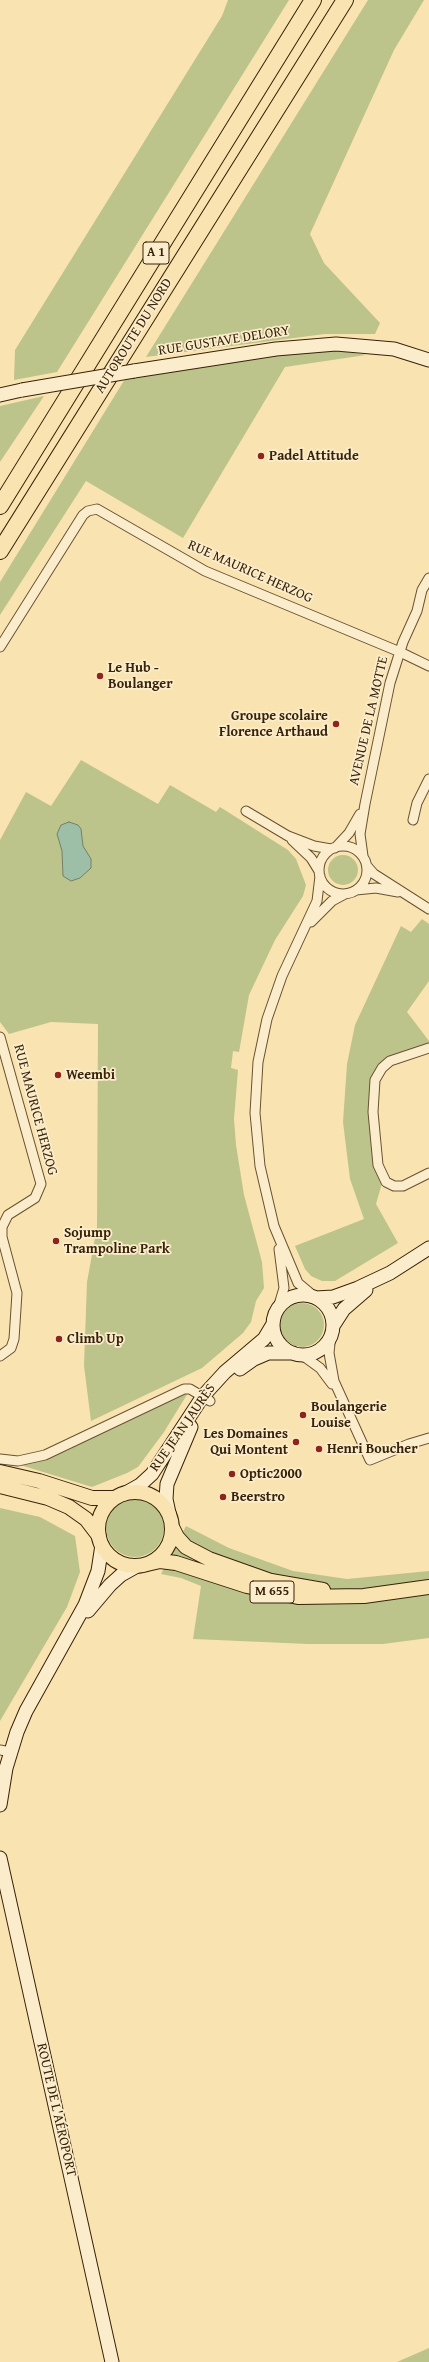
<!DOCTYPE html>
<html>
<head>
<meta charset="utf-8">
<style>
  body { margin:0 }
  canvas { display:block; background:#f9e3b0 }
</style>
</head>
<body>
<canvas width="429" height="2362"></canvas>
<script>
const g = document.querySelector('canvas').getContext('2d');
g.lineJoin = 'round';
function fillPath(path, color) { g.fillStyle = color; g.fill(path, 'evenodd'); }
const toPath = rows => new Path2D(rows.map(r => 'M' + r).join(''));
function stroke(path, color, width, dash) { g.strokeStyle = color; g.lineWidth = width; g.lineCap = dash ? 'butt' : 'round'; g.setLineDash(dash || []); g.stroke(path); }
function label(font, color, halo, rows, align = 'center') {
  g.font = font + ' "Gentium Book Plus",serif'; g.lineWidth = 3.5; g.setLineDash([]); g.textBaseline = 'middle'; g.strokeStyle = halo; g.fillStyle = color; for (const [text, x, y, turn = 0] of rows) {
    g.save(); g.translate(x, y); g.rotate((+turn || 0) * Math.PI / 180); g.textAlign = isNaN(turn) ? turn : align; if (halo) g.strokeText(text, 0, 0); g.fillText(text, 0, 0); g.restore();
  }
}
fillPath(toPath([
  [228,0,289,0,57,372,14,380,15,350,222,16],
  [368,0,424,0,394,50,310,234,324,263,380,323,375,334,325,334,146,357],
  [332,349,366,355,285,367,183,538,86,481,0,615,0,582,125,379,280,354],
  [44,396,0,462,0,406],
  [81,760,158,804,170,785,216,812,220,807,288,850,296,859,306,885,303,896,275,940,249,995,239,1052,233,1051,231,1068,238,1070,234,1119,236,1145,244,1195,262,1262,264,1288,256,1301,251,1322,243,1333,202,1368,91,1421,84,1366,87,1282,97,1227,98,1024,51,1022,9,1034,0,1022,0,840,26,792,51,806],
  '328 870a15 15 0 1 1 30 0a15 15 0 1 1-30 0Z',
  [422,919,429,924,429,981,407,1012,429,1041,429,1044,380,1065,375,1071,371,1082,382,1183,376,1204,398,1243,335,1281,322,1281,311,1276,305,1269,295,1246,364,1219,350,1179,343,1122,347,1064,355,1025,401,926,411,932],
  '280 1325a22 22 0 1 1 44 0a22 22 0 1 1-44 0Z',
  [183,1392,188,1393,164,1432,138,1467,127,1473,92,1487,17,1464,41,1461,68,1450],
  '106 1528a29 29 0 1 1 58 0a29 29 0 1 1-58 0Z',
  [0,1508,40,1517,75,1536,80,1572,67,1607,0,1721],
  [186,1526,229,1548,293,1571,347,1579,429,1571,429,1638,383,1644,308,1644,193,1639,201,1586,181,1578,161,1574],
  [429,2348,429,2362,397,2362]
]), '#bdc48b');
const water = toPath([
  [69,822,78,825,81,829,83,846,91,859,91,868,80,878,71,881,63,876,62,851,57,834,61,825,69,822]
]);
fillPath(water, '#9ebfa7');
stroke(water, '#758068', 1);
const street = toPath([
  [0,647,83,515,88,511,97,509,205,571,400,652,429,666],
  [246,811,288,836,314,846,331,849],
  [413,820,417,803,429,779],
  [292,840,311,858,319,871],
  '319 870a24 24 0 1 1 48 0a24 24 0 1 1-48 0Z',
  [335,848,349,833,360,814],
  [363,856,360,834,365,804,390,683,403,642,417,611,422,590,429,578],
  [367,866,374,874,429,909],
  [356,890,376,888,398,892],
  [311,922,332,901,345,894],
  [0,1037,41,1184,35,1198,8,1215,2,1227,2,1237,17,1293,14,1339,11,1348,0,1356],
  [429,1048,390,1061,382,1068,375,1080,373,1112,378,1165,386,1182,394,1186,403,1186,429,1173],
  [316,1298,298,1283,274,1226,260,1166,255,1113,258,1062,267,1019,282,976,317,901,320,876],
  [278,1308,284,1288,279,1249],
  [331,1334,329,1353,334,1381,370,1460,409,1444,429,1438],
  [302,1355,320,1368,332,1384],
  [0,1459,18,1461,45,1455,184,1389,190,1389,210,1401],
  [0,1750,10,1752]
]);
const secondary = toPath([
  [134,371,276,349,336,344,394,349,429,360],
  [0,395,22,390],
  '273 1325a30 30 0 1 1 60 0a30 30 0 1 1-60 0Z',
  [316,1298,333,1297,358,1288,390,1273,429,1248],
  [333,1326,344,1309,366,1290],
  [240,1369,254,1359,268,1353,293,1353],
  [124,1494,140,1485,152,1474,203,1396,225,1372,264,1339,273,1324],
  [169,1513,166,1499,167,1484,191,1427],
  [88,1611,110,1585,121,1575,137,1566],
  [0,1805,6,1768,17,1732,26,1711,85,1605,98,1571,102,1545],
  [0,1858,112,2362]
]);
const primary = toPath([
  [0,1472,39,1481,92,1498,114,1498],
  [0,1486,48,1498,69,1507,86,1519,99,1536],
  '98 1529a37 37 0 1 1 74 0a37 37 0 1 1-74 0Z',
  [172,1527,177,1537,186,1547,209,1559,271,1581,323,1590],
  [147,1564,160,1561,176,1563,247,1586,298,1597,364,1596,429,1587]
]);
const highway = toPath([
  [0,506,313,0],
  [0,551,345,0]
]);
stroke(street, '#685233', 11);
stroke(secondary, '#372209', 15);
stroke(primary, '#372209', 16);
stroke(highway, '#372209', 18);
stroke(street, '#fbedcc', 9);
stroke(secondary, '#fbedcc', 13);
stroke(primary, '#f9e3b0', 14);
stroke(highway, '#f9e3b0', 16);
const secondaryBridge = toPath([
  [22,390,134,371]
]);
stroke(secondaryBridge, '#372209', 15, []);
stroke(secondaryBridge, '#fbedcc', 13);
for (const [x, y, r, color] of [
  [261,456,4,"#8f2418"],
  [100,676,4,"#8f2418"],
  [336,724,4,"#8f2418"],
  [58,1075,4,"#8f2418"],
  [56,1241,4,"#8f2418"],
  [59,1339,4,"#8f2418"],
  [303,1415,4,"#8f2418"],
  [296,1442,4,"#8f2418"],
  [319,1449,4,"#8f2418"],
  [232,1474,4,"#8f2418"],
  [223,1497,4,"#8f2418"]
]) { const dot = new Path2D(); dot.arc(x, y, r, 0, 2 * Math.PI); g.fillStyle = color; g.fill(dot); stroke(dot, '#fbedcc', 1.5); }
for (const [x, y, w] of [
  [156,253,26],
  [272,1592,44]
]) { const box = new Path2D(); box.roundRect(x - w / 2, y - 11, w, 22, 3); g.fillStyle = '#fbedcc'; g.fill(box); stroke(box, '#372209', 1); }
label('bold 13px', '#372209', null, [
  ["A 1",156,253],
  ["M 655",272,1592]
]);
label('14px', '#372209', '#fbedcc', [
  ["AUTOROUTE DU NORD",134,336,-58],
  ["RUE GUSTAVE DELORY",224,341,-9],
  ["RUE MAURICE HERZOG",250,572,24],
  ["AVENUE DE LA MOTTE",369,721,-77],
  ["RUE MAURICE HERZOG",35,1110,75],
  ["RUE JEAN JAURÈS",183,1428,-55],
  ["ROUTE DE L'AÉROPORT",56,2110,77]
]);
label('bold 14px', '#372209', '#fbedcc', [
  ["Padel Attitude",269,456],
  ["Le Hub -",108,668],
  ["Boulanger",108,684],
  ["Groupe scolaire",328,716,"right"],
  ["Florence Arthaud",328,732,"right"],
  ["Weembi",66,1075],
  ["Sojump",64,1233],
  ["Trampoline Park",64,1249],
  ["Climb Up",67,1339],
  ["Boulangerie",311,1407],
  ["Louise",311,1423],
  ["Les Domaines",288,1434,"right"],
  ["Qui Montent",288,1450,"right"],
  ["Henri Boucher",327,1449],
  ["Optic2000",240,1474],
  ["Beerstro",231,1497]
], 'left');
</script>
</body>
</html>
